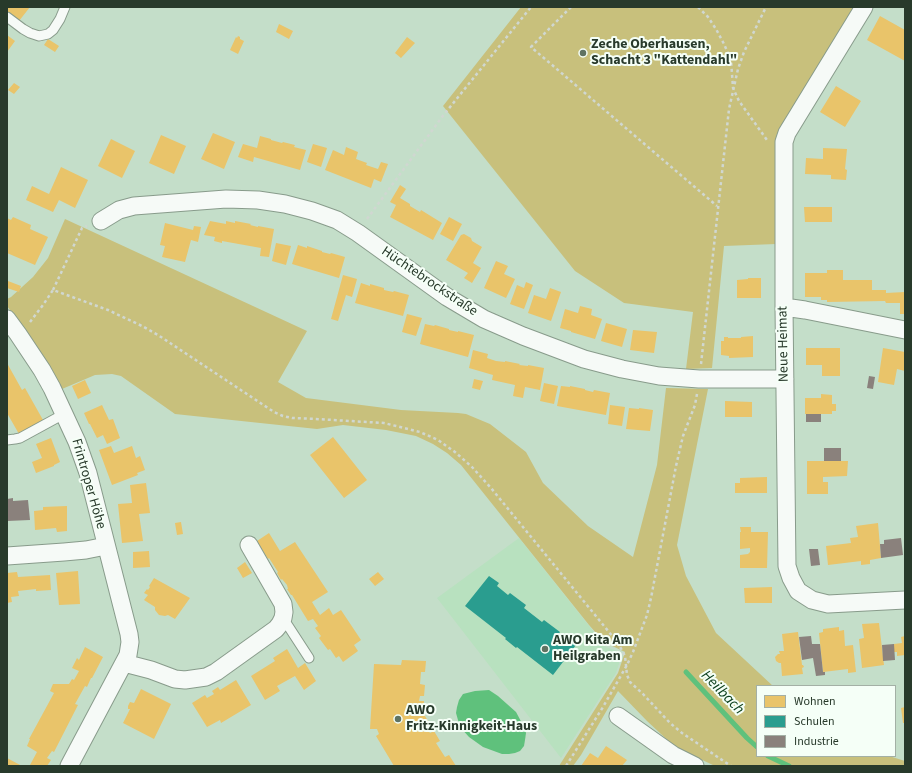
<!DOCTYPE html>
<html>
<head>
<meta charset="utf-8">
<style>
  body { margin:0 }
  #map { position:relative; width:912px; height:773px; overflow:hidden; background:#c4dec9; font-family:"Source Sans 3",sans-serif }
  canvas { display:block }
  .frame { position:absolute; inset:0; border:8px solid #283a2b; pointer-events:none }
  .legend { position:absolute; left:756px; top:685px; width:140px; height:72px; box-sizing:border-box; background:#f5fff7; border:1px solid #a3b0a5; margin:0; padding:5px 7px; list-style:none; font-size:12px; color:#283a2b }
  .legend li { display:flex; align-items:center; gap:8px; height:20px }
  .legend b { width:20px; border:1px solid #a3b0a5 }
</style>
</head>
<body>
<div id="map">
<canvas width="912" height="773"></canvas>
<div class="frame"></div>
<ul class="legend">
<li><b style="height:11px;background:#e9c46a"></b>Wohnen</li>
<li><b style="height:11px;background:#2a9d8f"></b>Schulen</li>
<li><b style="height:11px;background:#8a817c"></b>Industrie</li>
</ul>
</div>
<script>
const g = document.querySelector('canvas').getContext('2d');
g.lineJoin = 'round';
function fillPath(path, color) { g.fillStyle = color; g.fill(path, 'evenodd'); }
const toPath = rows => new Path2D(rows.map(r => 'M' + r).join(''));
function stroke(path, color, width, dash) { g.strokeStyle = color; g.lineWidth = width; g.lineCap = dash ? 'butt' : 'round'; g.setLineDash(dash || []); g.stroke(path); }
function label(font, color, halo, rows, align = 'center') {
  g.font = font + ' "Source Sans 3",sans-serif'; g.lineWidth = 4; g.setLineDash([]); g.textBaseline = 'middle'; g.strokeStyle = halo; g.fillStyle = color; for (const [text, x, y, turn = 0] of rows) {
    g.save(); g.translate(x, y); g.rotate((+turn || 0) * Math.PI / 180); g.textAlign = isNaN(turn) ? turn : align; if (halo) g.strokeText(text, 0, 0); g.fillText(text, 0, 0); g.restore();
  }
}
fillPath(toPath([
  [519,538,606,647,620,652,619,664,616,673,561,758,437,598]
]), '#b8e1bf');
fillPath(toPath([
  [521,7,855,7,776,136,776,244,724,246,712,368,686,369,693,312,624,303,575,271,443,106],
  [65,219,307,331,278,382,306,398,401,410,458,413,466,414,490,424,526,452,543,483,588,526,633,557,657,465,666,388,708,389,677,545,686,576,716,633,773,686,757,686,757,756,889,756,905,761,905,766,715,766,675,747,647,721,618,691,581,755,573,766,559,766,618,673,625,652,604,642,589,625,461,465,447,453,433,444,416,436,386,430,343,425,317,429,175,414,121,376,112,374,95,375,62,389,32,340,7,306,7,299,11,297,33,277,48,258]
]), '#c8c07c');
fillPath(toPath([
  [489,690,498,696,516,712,524,727,526,733,525,740,524,746,520,751,515,753,509,754,502,754,483,747,469,737,460,727,456,713,457,707,459,700,463,694,475,691]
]), '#5fc17c');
fillPath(toPath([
  [7,7,30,7,19,21,7,12],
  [880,16,905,30,905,61,867,40],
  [279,24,293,31,289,39,276,32],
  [7,35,15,41,7,52],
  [238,36,240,37,240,39,244,41,238,54,230,50,236,37,237,38],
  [407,37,415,43,401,58,395,53],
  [48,39,59,46,55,52,44,45],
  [14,83,20,87,14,94,8,90],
  [836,86,861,101,845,127,820,112],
  [213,133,235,142,224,169,201,159],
  [161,135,186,146,174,174,149,163],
  [260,136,271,139,271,140,282,143,283,142,295,145,294,147,306,150,300,170,254,157,253,162,238,157,243,144,257,148],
  [111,139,135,151,122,178,98,166],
  [313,144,327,148,321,167,307,162],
  [346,147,358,152,356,159,367,163,366,165,378,169,381,162,388,164,381,182,374,179,371,188,325,170,333,150,344,155],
  [823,148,847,149,845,169,847,170,846,180,831,179,831,175,805,174,806,158,823,159],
  [61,167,88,180,75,208,59,200,53,212,26,200,32,186,49,194],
  [400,185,406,189,400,198,410,204,410,206,420,212,421,210,442,223,433,240,390,217,396,205,390,202],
  [804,207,832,207,832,222,805,222],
  [13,217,31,225,30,229,48,237,35,265,7,253,7,218,11,220],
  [449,217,462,224,453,241,440,234],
  [210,221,226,224,226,221,235,223,235,221,251,224,250,225,258,227,258,226,274,229,269,257,260,256,261,248,222,241,222,243,214,241,215,237,204,235],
  [165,223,193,230,194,226,201,227,198,242,191,240,185,262,162,257,165,246,160,245],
  [464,234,471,238,472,241,482,247,473,263,481,268,472,283,464,278,468,273,446,260,461,235],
  [276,243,291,246,286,265,272,261],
  [298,245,307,248,307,246,322,251,322,252,330,254,331,253,345,257,339,278,292,264],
  [496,261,508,266,504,274,515,279,506,298,484,288],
  [827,270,843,270,843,280,872,280,872,290,886,290,886,293,905,292,905,314,900,314,900,303,886,303,885,301,827,302,827,300,821,300,821,297,805,297,805,273,827,273],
  [343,275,357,279,352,297,346,295,338,321,331,319],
  [748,278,761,278,761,298,737,298,737,280,748,279],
  [8,281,21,286,19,292,7,288],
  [526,282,533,285,524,309,510,304,517,285,524,288],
  [361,283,370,286,370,284,384,288,384,290,393,292,394,291,409,295,403,316,355,303],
  [550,288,561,292,551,321,528,313,534,295,546,299],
  [580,306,592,309,591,315,602,319,595,339,571,332,571,331,560,328,565,309,578,313],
  [407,314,422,318,416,336,402,332],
  [606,323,627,329,622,347,601,341],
  [425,324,434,326,435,325,449,329,449,330,458,332,458,331,474,335,468,357,420,344],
  [633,330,657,332,654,353,630,350],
  [753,336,753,357,729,358,729,356,721,355,721,341,724,341,724,337,728,337,728,338,741,338,741,337],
  [806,348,840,348,840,376,822,376,822,365,806,365],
  [883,348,905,352,905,371,897,369,894,385,878,382],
  [473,350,488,354,487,358,496,361,505,362,505,361,520,364,519,365,528,366,528,365,544,368,540,390,525,387,523,398,513,396,515,385,492,380,493,375,469,368],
  [7,363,22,390,25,388,43,420,19,434,7,413],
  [474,379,483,381,480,390,472,388],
  [85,380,91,393,78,399,72,386],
  [544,383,558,386,554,404,540,401],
  [561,386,570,387,570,386,585,389,585,390,593,392,594,390,610,393,606,415,557,406],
  [821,394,832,395,832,404,836,404,836,411,832,411,832,414,805,414,805,398,821,398],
  [725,401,752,402,752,417,725,417],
  [102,405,109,420,113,419,120,438,107,444,103,435,97,438,90,424,89,424,84,413],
  [610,405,625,407,622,426,608,424],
  [629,408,639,409,639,408,653,410,650,431,626,429],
  [333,437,367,480,344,498,310,455],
  [51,438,60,462,54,465,54,466,36,473,32,462,42,458,36,444],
  [111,446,114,453,132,446,136,458,140,456,145,470,137,473,138,475,112,485,99,450],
  [807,461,848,461,847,476,823,477,823,482,828,482,828,494,807,494],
  [767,477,767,493,735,493,735,483,740,483,740,478],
  [146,483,150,513,139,514,143,541,122,543,118,504,132,503,130,485],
  [67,506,67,531,57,532,56,528,35,530,34,511,43,510,43,507],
  [181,522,183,534,177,535,175,523],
  [878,523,881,558,870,560,870,564,861,565,861,561,828,565,826,546,851,543,850,538,858,537,856,526],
  [740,527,751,527,751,532,768,532,767,568,740,568,740,555,748,554,750,552,750,548,740,549,740,532,741,532],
  [269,533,280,551,295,542,328,592,312,602,320,615,329,608,333,615,341,610,361,640,354,645,358,651,343,662,339,656,336,658,330,649,328,650,319,638,321,636,315,628,318,626,313,619,308,621,292,595,291,595,287,589,288,589,287,585,282,579,281,580,277,573,278,572,269,558,268,559,257,541],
  [149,551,150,567,133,568,133,552],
  [245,562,252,573,243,578,237,568],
  [78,571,80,604,59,605,56,573],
  [17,572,18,577,50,575,51,590,36,591,36,589,18,591,19,596,11,597,12,602,7,603,7,573],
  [378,572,384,579,375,586,369,579],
  [154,578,190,598,175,619,168,615,165,616,159,615,155,610,155,607,144,600,148,595,144,593,147,589,148,590,150,587,149,586],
  [772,587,772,603,745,603,744,588],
  [879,623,884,665,862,668,859,639,864,638,862,624],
  [839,627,839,631,844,630,845,646,853,645,856,672,848,673,848,669,823,672,819,633,823,632,823,629],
  [798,632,802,665,803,665,804,667,802,668,803,674,782,676,781,663,779,663,776,661,775,657,778,654,780,654,779,651,784,651,782,634],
  [905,636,905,655,897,656,897,652,894,652,894,644,902,643,901,637],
  [85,647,103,657,92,678,91,678,87,687,85,686,75,704,78,705,54,752,52,751,47,758,51,760,47,766,32,766,30,765,37,752,27,746,30,739,29,739,54,693,50,691,53,684,69,684,72,679,74,680,79,671,72,668,77,658,79,660],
  [287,649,298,668,305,663,316,681,304,690,295,676,277,686,280,691,265,700,251,676,275,661,273,658],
  [402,660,426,661,425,672,421,672,420,684,425,685,424,696,420,696,419,701,424,701,423,713,430,724,426,727,430,733,434,731,440,741,436,743,445,757,449,755,456,766,394,766,376,736,379,734,377,729,370,729,374,664,401,665],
  [236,680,251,705,221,723,220,720,207,727,192,703,205,695,207,698,214,694,212,691,218,687,220,690],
  [141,689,171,704,154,739,123,723,130,709,128,709,128,706,130,702,134,703],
  [905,707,905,723,903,723,901,708],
  [606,746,627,760,622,766,581,766,590,753,598,758],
  [7,758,22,766,7,766]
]), '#e9c46a');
fillPath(toPath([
  [489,576,499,583,497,586,508,595,510,593,526,605,524,608,542,622,544,620,560,632,558,635,565,640,567,638,576,645,553,675,517,647,516,648,505,639,506,638,465,606]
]), '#2a9d8f');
fillPath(toPath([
  [869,376,875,377,873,389,867,388],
  [806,414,821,414,821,422,806,422],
  [824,448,841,448,841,461,824,461],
  [13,498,13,501,28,500,30,520,7,521,7,499],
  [901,538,903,555,881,558,880,544,884,544,884,540],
  [809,549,818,549,820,565,811,566],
  [811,636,812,644,820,644,823,672,825,672,825,675,816,676,813,658,802,660,799,637],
  [894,644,895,660,883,661,882,645]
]), '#8a817c');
stroke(toPath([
  [686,672,747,738,757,747],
  [768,756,789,766]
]), '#5fc17c', 5);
const lane = toPath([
  [7,17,23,29,30,33,39,36,48,34,53,30,60,19,65,7],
  [7,440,15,439,20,438,64,414],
  [283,618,309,658]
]);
const street = toPath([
  [864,7,787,133,784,142,784,307,787,566,791,578,798,591,812,600,828,604,905,600],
  [101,221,119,210,134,206,226,199,258,200,285,204,312,211,337,220,358,233,447,297,484,319,523,336,584,359,622,369,659,376,699,379,785,379],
  [784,307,805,310,905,330],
  [7,319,18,334,42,370,52,388,77,442,88,473,129,634,130,642,128,655,69,766],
  [7,556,64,552,86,550,106,546],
  [124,663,151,670,175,679,185,680,206,677,216,672,276,629,280,624,283,618,284,612,283,604,249,545],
  [618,716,673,755,695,766]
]);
stroke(lane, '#889b8b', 11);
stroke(street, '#889b8b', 19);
stroke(toPath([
  [571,7,531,47,717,206],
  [698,7,708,17,716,29,724,44,731,60,733,88,739,101,767,140],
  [367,219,442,117,531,7],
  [53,290,82,228,87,226],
  [30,322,43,305,53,290,108,310,142,326,158,335,274,412,283,416,292,418,316,419,384,423,420,432,438,440,455,452,472,467,491,488,618,643,625,656,627,675,630,682,643,694,670,723,682,733,731,766],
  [701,364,729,109,738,69,744,52,766,7],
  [566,766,603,707,627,665,633,652,647,615,651,598,676,466,683,436,695,405,697,394]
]), '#d0d7d1', 2.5, [3, 3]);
stroke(lane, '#f6faf7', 9);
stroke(street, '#f6faf7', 17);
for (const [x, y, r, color] of [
  [583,53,4,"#5f7362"],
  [545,649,4,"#5f7362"],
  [398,719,4,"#5f7362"]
]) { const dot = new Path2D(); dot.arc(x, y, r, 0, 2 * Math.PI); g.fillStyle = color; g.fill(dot); stroke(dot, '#f5fff7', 1.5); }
label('bold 14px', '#283a2b', '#f5fff7', [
  ["Zeche Oberhausen,",591,45],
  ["Schacht 3 \"Kattendahl\"",591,61],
  ["AWO Kita Am",553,641],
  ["Heilgraben",553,657],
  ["AWO",406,711],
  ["Fritz-Kinnigkeit-Haus",406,727]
], 'left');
label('14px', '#283a2b', '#f5fff7', [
  ["Hüchtebrockstraße",429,282,34],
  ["Neue Heimat",784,344,-91],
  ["Frintroper Höhe",88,484,74]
]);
label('italic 15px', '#0f411e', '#f5fff7', [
  ["Heilbach",722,693,46]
]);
</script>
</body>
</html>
